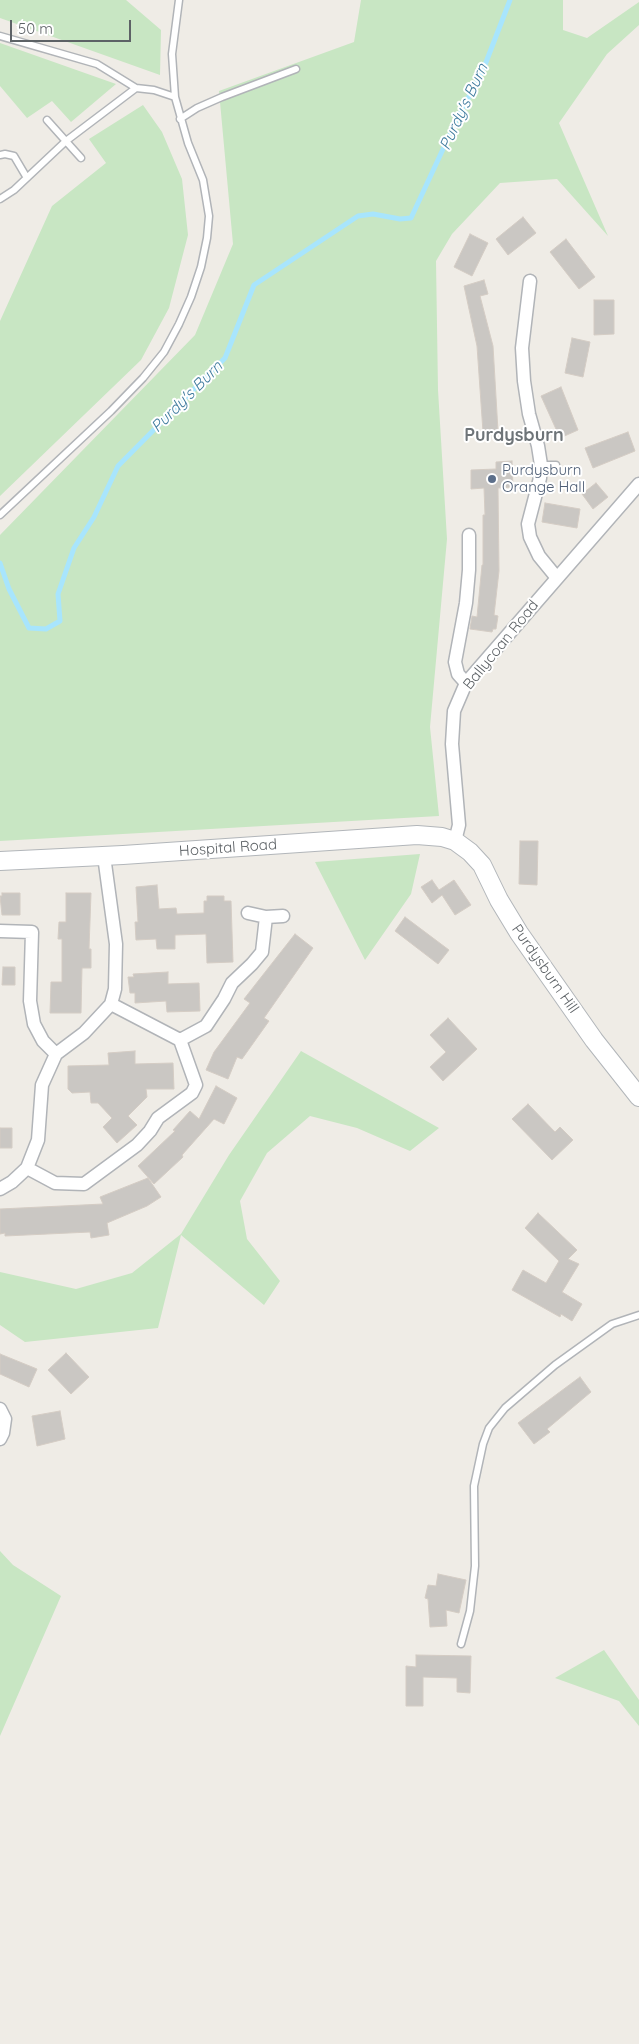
<!DOCTYPE html>
<html>
<head>
<meta charset="utf-8">
<style>
  body { margin:0 }
  #map { position:relative; width:639px; height:2044px; overflow:hidden; background:#efece6; font-family:Quicksand,sans-serif }
  canvas { display:block }
  .scale { position:absolute; left:10px; top:20px; width:121px; height:22px; box-sizing:border-box; border:2px solid #5d6266; border-top:0; padding-left:6px; font-size:15px; line-height:18px; white-space:nowrap; color:#5d6266; -webkit-text-stroke:4px #fff; paint-order:stroke }
</style>
</head>
<body>
<div id="map">
<canvas width="639" height="2044"></canvas>
<div class="scale">50 m</div>
</div>
<script>
const g = document.querySelector('canvas').getContext('2d');
g.lineJoin = 'round';
function fillPath(path, color) { g.fillStyle = color; g.fill(path, 'evenodd'); }
const toPath = rows => new Path2D(rows.map(r => 'M' + r).join(''));
function stroke(path, color, width, dash) { g.strokeStyle = color; g.lineWidth = width; g.lineCap = dash ? 'butt' : 'round'; g.setLineDash(dash || []); g.stroke(path); }
function label(font, color, halo, rows, align = 'center') {
  g.font = font + ' Quicksand,sans-serif'; g.lineWidth = 4; g.setLineDash([]); g.textBaseline = 'middle'; g.strokeStyle = halo; g.fillStyle = color; for (const [text, x, y, turn = 0] of rows) {
    g.save(); g.translate(x, y); g.rotate((+turn || 0) * Math.PI / 180); g.textAlign = isNaN(turn) ? turn : align; if (halo) g.strokeText(text, 0, 0); g.fillText(text, 0, 0); g.restore();
  }
}
fillPath(toPath([
  [0,0,126,0,161,30,160,75,0,18],
  [361,0,563,0,563,30,587,38,639,2,639,25,607,54,559,123,608,236,557,179,500,183,452,234,436,261,438,390,447,539,430,727,439,816,0,841,0,535,195,335,233,244,219,91,354,42],
  [0,43,116,84,71,122,52,101,27,118,0,86],
  [143,105,162,132,182,179,188,235,169,308,141,360,0,496,0,321,52,206,106,163,89,139],
  [420,854,411,894,365,960,315,862],
  [301,1051,439,1128,410,1151,357,1128,310,1116,267,1153,240,1201,247,1239,280,1281,264,1305,181,1235,158,1328,25,1342,0,1325,0,1272,76,1289,132,1273,181,1234,229,1155],
  [0,1551,13,1565,61,1596,0,1736],
  [604,1650,639,1700,639,1726,619,1701,555,1678]
]), '#c8e6c3');
stroke(toPath([
  [0,563,9,589,29,628,46,629,60,621,58,594,74,548,94,517,118,466,225,358,254,285,358,216,373,214,400,219,411,218,457,119,483,70,510,0]
]), '#a8e5fd', 5);
const building = toPath([
  [523,217,536,233,508,255,496,239,523,217],
  [470,234,488,243,472,276,454,267,470,234],
  [566,239,595,277,579,289,550,252,566,239],
  [484,280,488,294,480,296,493,346,498,431,483,432,477,346,464,286,484,280],
  [594,300,614,300,614,334,594,335,594,300],
  [572,338,590,342,583,377,565,373,572,338],
  [561,387,578,430,560,438,541,396,561,387],
  [628,432,635,451,593,468,585,448,628,432],
  [512,461,513,487,498,488,499,571,494,615,498,616,496,629,493,629,492,632,470,629,472,616,477,617,482,565,483,565,483,515,485,515,484,488,471,489,471,470,496,469,496,462,512,461],
  [596,483,608,497,593,509,582,494,596,483],
  [545,503,580,509,577,528,542,522,545,503],
  [520,841,538,841,537,885,519,884,520,841],
  [432,880,439,890,454,880,471,905,455,915,442,895,432,903,421,887,432,880],
  [157,885,159,909,176,908,177,914,204,913,204,901,207,901,207,896,224,896,224,901,231,901,233,962,207,963,206,934,175,935,175,949,157,949,156,939,136,940,135,922,138,922,136,887,157,885],
  [2,893,20,893,20,915,2,915,0,896,2,896,2,893],
  [66,893,91,893,89,949,91,949,91,968,82,968,81,1013,50,1013,51,982,62,982,62,939,58,939,59,922,66,922,66,893],
  [405,917,449,950,438,964,395,931,405,917],
  [295,934,313,948,264,1018,269,1021,242,1059,237,1057,228,1079,206,1070,214,1052,250,1003,244,999,295,934],
  [3,967,15,967,15,985,2,985,3,967],
  [168,972,168,984,199,983,200,1011,167,1012,166,1001,135,1003,135,993,130,993,128,977,134,977,133,974,168,972],
  [448,1018,477,1049,443,1081,430,1067,446,1052,430,1035,448,1018],
  [135,1051,135,1064,173,1063,174,1089,146,1089,147,1097,128,1116,137,1125,117,1143,103,1127,112,1118,98,1103,91,1103,90,1092,72,1093,68,1089,68,1066,109,1065,108,1053,135,1051],
  [216,1086,237,1098,224,1124,214,1119,182,1155,183,1157,154,1184,138,1166,175,1131,173,1130,190,1111,199,1119,216,1086],
  [528,1104,555,1132,560,1127,573,1140,552,1160,512,1119,528,1104],
  [0,1128,12,1128,12,1148,0,1148,0,1128],
  [148,1178,161,1197,147,1206,107,1223,109,1235,91,1238,90,1232,5,1236,5,1233,0,1234,0,1209,103,1204,100,1197,148,1178],
  [538,1213,577,1250,568,1259,579,1264,562,1292,582,1304,572,1321,561,1314,560,1317,512,1290,523,1270,546,1283,559,1261,525,1228,538,1213],
  [66,1353,89,1377,71,1394,48,1370,66,1353],
  [0,1354,37,1369,29,1387,0,1374,0,1354],
  [580,1377,591,1392,547,1429,550,1432,534,1444,518,1423,580,1377],
  [60,1411,65,1439,37,1446,32,1416,60,1411],
  [438,1574,466,1580,459,1613,446,1610,447,1626,430,1627,428,1599,425,1598,428,1585,436,1586,438,1574],
  [416,1655,471,1656,470,1693,457,1692,457,1678,423,1677,423,1706,406,1706,406,1666,416,1667,416,1655]
]);
fillPath(building, '#cac7c3');
stroke(building, '#d4ccc4', 1);
const service = toPath([
  [0,36,97,64,136,88],
  [180,119,197,108,222,97,296,69],
  [47,120,81,158],
  [0,155,5,154,14,156,27,178],
  [0,199,14,190,66,141,136,88,154,90,175,97],
  [520,434,534,434],
  [541,465,556,465],
  [0,515,111,411,143,378,164,352,179,324,191,297,201,267,207,238,209,216,203,180,188,143,175,97,172,54,179,0],
  [461,1644,470,1611,475,1566,474,1486,483,1444,489,1428,505,1408,555,1365,612,1324,639,1315]
]);
const minor = toPath([
  [530,281,522,348,524,381,529,414,538,446,541,465,540,478,528,524,530,537,539,556,557,578],
  [466,683,458,674,455,662,466,603,469,570,469,535],
  [455,841,459,825,452,744,454,711,466,683,639,484],
  [248,913,266,917,283,916],
  [0,931,32,932,30,1001,34,1024,43,1041,56,1054],
  [180,1040,206,1026,224,999,232,983,252,964,262,952,266,917],
  [27,1168,55,1183,84,1184,137,1145,150,1131,158,1118,192,1093,196,1085,180,1040,111,1004],
  [0,1189,12,1182,27,1168,38,1140,42,1085,56,1054,84,1033,111,1004,115,989,116,944,104,856],
  [0,1409,5,1419,3,1433,0,1439]
]);
const secondary = toPath([
  [0,861,123,855,417,835,442,837,455,841,470,852,482,865,499,900,519,933,594,1040,639,1097]
]);
stroke(service, '#b1b4b8', 9);
stroke(minor, '#b1b4b8', 15);
stroke(secondary, '#b2b6ba', 20);
stroke(service, '#fff', 6);
stroke(minor, '#fff', 12);
stroke(secondary, '#fff', 18);
for (const [x, y, r, color] of [
  [492,479,5,"#5c6f8a"]
]) { const dot = new Path2D(); dot.arc(x, y, r, 0, 2 * Math.PI); g.fillStyle = color; g.fill(dot); stroke(dot, '#fff', 2); }
label('15px', '#4e5e75', '#fff', [
  ["Purdysburn",502,470],
  ["Orange Hall",502,487]
], 'left');
label('15px', '#5d6266', '#fff', [
  ["Ballycoan Road",501,645,-51],
  ["Hospital Road",228,848,-4],
  ["Purdysburn Hill",545,969,55]
]);
label('italic 16px', '#3f7b9e', '#fff', [
  ["Purdy's Burn",464,107,-65],
  ["Purdy's Burn",187,397,-45]
]);
label('bold 18px', '#6e7478', '#fff', [
  ["Purdysburn",514,436]
]);
</script>
</body>
</html>
